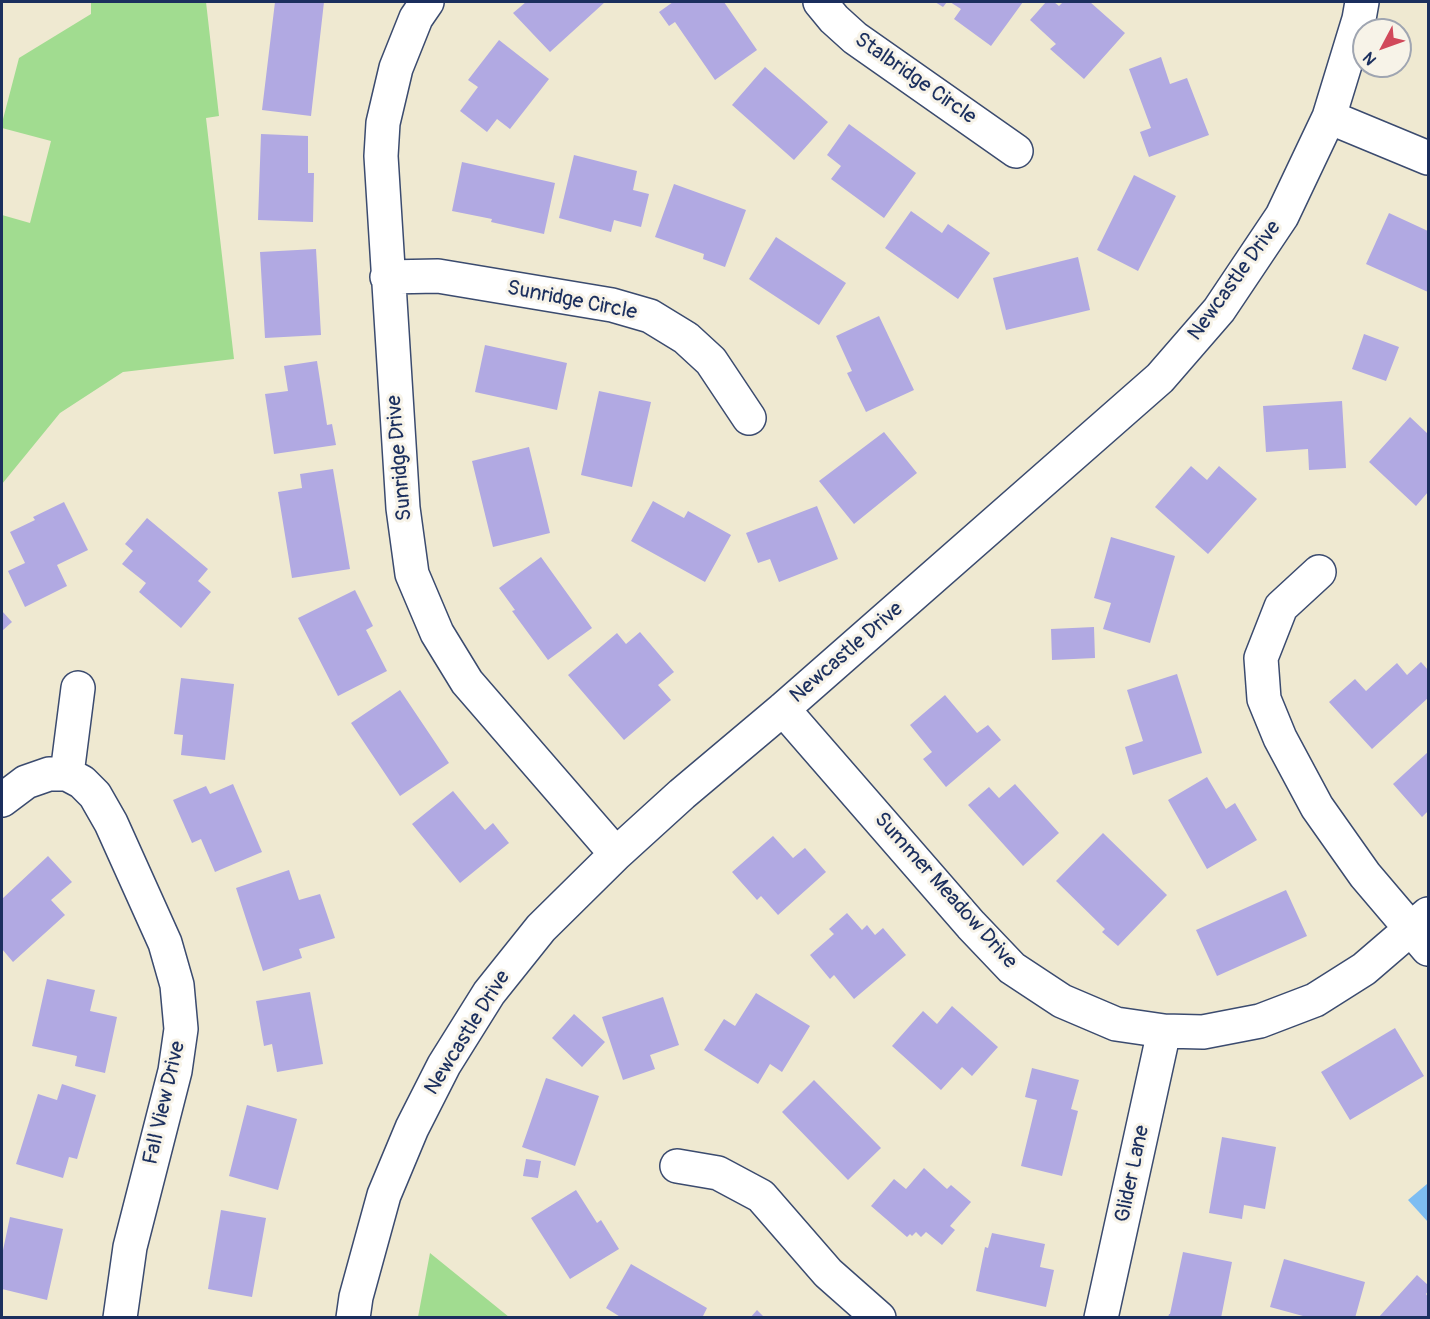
<!DOCTYPE html>
<html>
<head>
<meta charset="utf-8">
<style>
  body { margin:0 }
  #map { position:relative; width:1430px; height:1319px; overflow:hidden; background:#efe9d1; font-family:Pangolin,sans-serif }
  canvas { display:block }
  .frame { position:absolute; inset:0; border:3px solid #1b2f5e; pointer-events:none }
  .north { position:absolute; left:1352px; top:18px; width:60px; height:60px; box-sizing:border-box; background:#f7f3e8; border:2px solid #9fa5b1; border-radius:50%; rotate:229deg; font-size:16px; font-weight:700; line-height:24px; text-align:center; color:#1b2f5e }
  .north::after { content:''; display:block; margin:auto; width:21px; height:27px; background:#d1495b; clip-path:polygon(50% 0,100% 100%,50% 72%,0 100%) }
</style>
</head>
<body>
<div id="map">
<canvas width="1430" height="1319"></canvas>
<div class="frame"></div>
<div class="north">N</div>
</div>
<script>
const g = document.querySelector('canvas').getContext('2d');
g.lineJoin = 'round';
function fillPath(path, color) { g.fillStyle = color; g.fill(path, 'evenodd'); }
const toPath = rows => new Path2D(rows.map(r => 'M' + r).join(''));
function stroke(path, color, width, dash) { g.strokeStyle = color; g.lineWidth = width; g.lineCap = dash ? 'butt' : 'round'; g.setLineDash(dash || []); g.stroke(path); }
function label(font, color, halo, rows, align = 'center') {
  g.font = font + ' Pangolin,sans-serif'; g.lineWidth = 6; g.setLineDash([]); g.textBaseline = 'middle'; g.strokeStyle = halo; g.fillStyle = color; for (const [text, x, y, turn = 0] of rows) {
    g.save(); g.translate(x, y); g.rotate((+turn || 0) * Math.PI / 180); g.textAlign = isNaN(turn) ? turn : align; if (halo) g.strokeText(text, 0, 0); g.fillText(text, 0, 0); g.restore();
  }
}
fillPath(toPath([
  [91,2,206,2,219,116,206,118,234,359,123,372,60,413,2,484,2,215,30,223,51,141,2,128,2,123,19,58,91,14],
  [430,1253,509,1317,418,1317]
]), '#a1dc90');
fillPath(toPath([
  [1427,1184,1428,1186,1428,1222,1408,1200]
]), '#7dbdf2');
fillPath(toPath([
  [275,2,324,2,311,116,262,110],
  [526,2,605,2,550,52,513,13],
  [673,2,724,2,757,50,715,80,675,22,669,26,659,12],
  [935,2,947,2,943,7],
  [950,2,1023,2,991,46,954,19,961,9],
  [1046,2,1054,2,1059,6,1063,2,1090,2,1125,33,1084,79,1050,49,1056,44,1030,20],
  [499,40,549,79,510,129,497,119,487,132,460,111,478,87,468,80],
  [1161,57,1170,84,1187,78,1209,135,1149,157,1140,132,1151,128,1129,69],
  [765,67,828,122,794,160,732,105],
  [849,124,916,173,884,218,831,179,841,166,827,155],
  [261,134,308,136,308,173,314,173,313,222,258,220],
  [574,155,637,171,633,190,649,194,641,227,614,220,611,232,559,218],
  [462,162,555,183,544,234,491,222,492,219,452,211],
  [1134,175,1176,196,1138,271,1097,250],
  [674,184,746,210,725,267,703,259,704,254,655,237],
  [911,211,942,233,948,224,990,253,958,299,885,248],
  [1389,213,1428,231,1428,292,1366,264],
  [776,237,846,283,819,325,749,279],
  [316,249,321,335,265,338,260,252],
  [1078,257,1090,310,1006,330,993,278],
  [879,316,914,390,866,412,847,373,852,371,836,336],
  [1364,334,1399,347,1386,381,1352,369],
  [485,345,567,363,557,410,475,392],
  [317,361,327,425,332,424,336,445,274,454,265,394,288,391,284,366],
  [599,391,651,402,632,487,581,475],
  [1342,401,1346,468,1309,470,1308,449,1266,452,1263,406],
  [1410,417,1428,434,1428,492,1416,506,1369,462],
  [884,432,917,473,854,524,819,481],
  [529,447,550,533,493,547,472,461],
  [1191,466,1207,480,1219,466,1257,499,1208,554,1155,507],
  [333,469,350,569,292,578,278,492,302,488,300,474],
  [653,501,684,518,688,511,731,535,705,582,631,541],
  [64,502,88,550,57,565,67,586,25,607,8,571,25,563,10,532,35,520,33,517],
  [817,506,838,559,779,582,770,559,758,563,746,533],
  [147,518,208,569,198,581,211,592,181,628,139,592,146,583,122,564,133,551,125,544],
  [1111,537,1175,556,1150,643,1103,629,1111,603,1094,598],
  [541,557,592,628,548,660,512,611,515,610,499,588],
  [355,590,373,626,366,630,387,671,338,696,298,618],
  [2,611,12,622,2,631],
  [1094,627,1095,658,1052,660,1051,629],
  [640,632,674,672,658,685,671,700,624,740,568,675,617,633,626,644],
  [1421,662,1428,670,1428,698,1372,749,1329,702,1355,679,1366,691,1397,663,1407,675],
  [1177,674,1202,753,1133,775,1125,747,1143,741,1127,690],
  [181,678,234,684,225,760,181,755,183,735,174,734],
  [400,690,449,763,400,796,351,723],
  [945,695,977,733,988,725,1001,740,946,787,923,759,932,752,910,725],
  [1428,752,1428,811,1422,817,1393,784],
  [1207,777,1226,809,1235,803,1257,840,1207,869,1168,800],
  [233,784,262,852,215,872,201,839,192,843,173,800,206,786,210,794],
  [1015,784,1059,833,1023,866,968,805,989,787,999,798],
  [453,791,485,830,493,823,509,843,460,883,412,824],
  [1103,833,1167,895,1118,946,1102,932,1105,929,1056,881],
  [773,836,793,858,805,848,826,872,778,915,761,896,757,900,732,872],
  [48,856,72,882,51,900,65,915,13,962,2,949,2,899],
  [289,870,299,900,320,894,335,938,299,949,302,958,263,971,236,888],
  [1286,890,1307,936,1217,976,1196,930],
  [847,913,862,930,867,925,875,935,883,928,906,955,854,999,834,975,830,979,810,955,834,934,829,929],
  [47,979,95,990,90,1011,117,1017,105,1073,75,1066,77,1056,32,1046],
  [310,992,323,1064,277,1072,272,1044,264,1046,256,1001],
  [756,993,810,1026,782,1072,770,1064,758,1084,704,1050,724,1019,735,1026],
  [663,997,679,1045,650,1055,655,1069,623,1080,602,1017],
  [952,1006,998,1047,972,1076,962,1067,941,1090,892,1046,923,1011,937,1024],
  [574,1014,605,1042,582,1067,552,1038],
  [1395,1028,1424,1076,1350,1120,1321,1072],
  [1032,1068,1079,1080,1071,1109,1078,1111,1062,1176,1021,1166,1037,1100,1025,1097],
  [546,1078,599,1096,575,1166,522,1147],
  [814,1080,881,1148,848,1180,782,1112],
  [62,1084,96,1095,77,1159,69,1157,63,1178,16,1164,38,1094,57,1100],
  [247,1105,297,1119,278,1190,229,1176],
  [1222,1137,1276,1147,1265,1209,1244,1205,1242,1219,1209,1213],
  [526,1159,541,1161,538,1178,523,1176],
  [924,1168,947,1189,951,1185,971,1202,950,1226,955,1230,942,1245,926,1232,921,1237,916,1232,912,1236,910,1234,907,1237,871,1206,894,1179,906,1189],
  [576,1190,597,1223,601,1220,619,1249,570,1279,531,1218],
  [221,1210,266,1218,252,1297,208,1289],
  [10,1217,63,1229,47,1300,2,1289,2,1255],
  [992,1233,1045,1244,1040,1267,1054,1270,1046,1307,976,1291,985,1247,988,1248],
  [1183,1252,1232,1262,1221,1318,1168,1318,1169,1314,1170,1314],
  [1284,1259,1365,1282,1355,1318,1303,1318,1303,1316,1270,1307],
  [631,1264,707,1308,702,1318,622,1318,606,1308],
  [1417,1275,1428,1285,1428,1291,1426,1294,1428,1297,1428,1318,1378,1318],
  [757,1310,765,1318,750,1318]
]), '#b1a9e2');
const minor = toPath([
  [427,2,416,18,396,68,383,123,381,156,403,508,412,574,437,633,467,682,616,854],
  [820,2,834,19,855,38,1016,151],
  [1329,117,1428,158],
  [387,277,438,276,612,305,650,316,686,338,711,361,749,418],
  [1319,572,1281,607,1261,658,1264,699,1280,738,1317,807,1365,875,1428,949],
  [783,709,971,925,1012,968,1062,1001,1116,1024,1164,1031,1203,1032,1260,1021,1315,1000,1364,969,1428,914],
  [67,774,78,688],
  [2,800,26,782,49,774,67,774,82,782,95,795,111,823,165,943,177,985,181,1029,175,1071,130,1247,120,1318],
  [677,1166,718,1173,761,1196,828,1273,879,1318],
  [353,1318,356,1297,384,1195,412,1128,444,1065,489,993,541,928,616,854,682,794,783,709,1160,378,1219,310,1282,216,1329,117,1359,19,1362,2],
  [1101,1318,1164,1031]
]);
stroke(minor, '#3b4b6f', 36);
stroke(minor, '#fff', 33);
label('21px', '#1b2f5e', '#f7f3e8', [
  ["Stalbridge Circle",915,79,35],
  ["Newcastle Drive",1235,281,-54],
  ["Sunridge Circle",572,301,11],
  ["Sunridge Drive",400,458,-95],
  ["Newcastle Drive",847,653,-41],
  ["Summer Meadow Drive",945,891,48],
  ["Newcastle Drive",468,1033,-58],
  ["Fall View Drive",165,1103,-77],
  ["Glider Lane",1133,1174,-78]
]);
</script>
</body>
</html>
